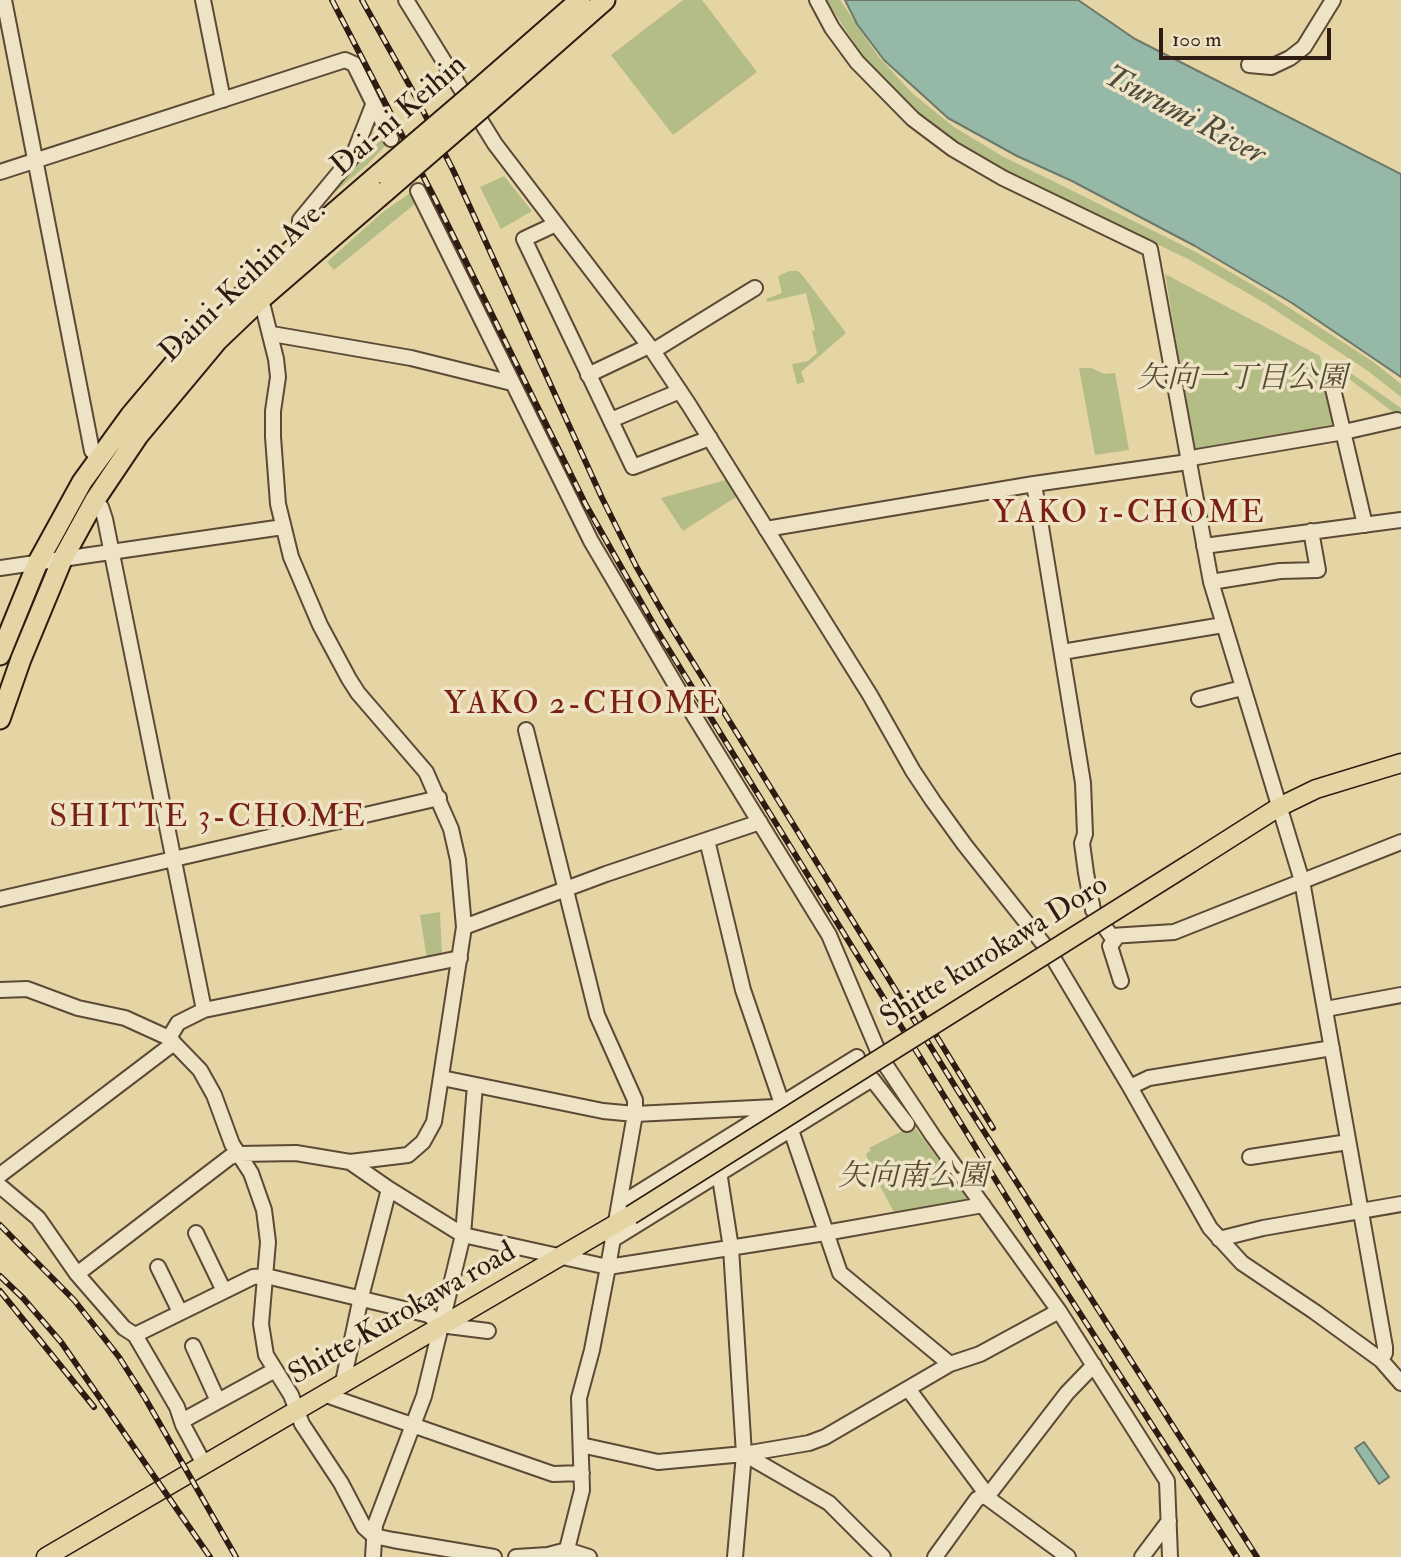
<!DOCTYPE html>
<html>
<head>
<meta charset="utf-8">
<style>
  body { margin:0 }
  #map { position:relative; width:1401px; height:1557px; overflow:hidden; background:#e5d4a4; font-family:"IM FELL Double Pica",serif }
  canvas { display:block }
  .scale { position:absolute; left:1159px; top:28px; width:172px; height:32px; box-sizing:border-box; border:4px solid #2e1b11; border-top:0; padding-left:9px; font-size:21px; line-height:24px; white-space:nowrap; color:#2e1b11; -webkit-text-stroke:5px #eee3c4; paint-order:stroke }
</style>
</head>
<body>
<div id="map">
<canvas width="1401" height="1557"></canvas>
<div class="scale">100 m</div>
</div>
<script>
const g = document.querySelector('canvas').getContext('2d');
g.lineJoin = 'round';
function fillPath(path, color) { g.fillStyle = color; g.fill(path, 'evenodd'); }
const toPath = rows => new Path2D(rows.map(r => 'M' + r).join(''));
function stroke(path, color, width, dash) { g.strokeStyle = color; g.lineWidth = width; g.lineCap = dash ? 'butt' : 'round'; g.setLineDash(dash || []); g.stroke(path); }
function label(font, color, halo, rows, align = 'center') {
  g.font = font + ' "IM FELL Double Pica","Noto Serif JP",serif'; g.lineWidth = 7; g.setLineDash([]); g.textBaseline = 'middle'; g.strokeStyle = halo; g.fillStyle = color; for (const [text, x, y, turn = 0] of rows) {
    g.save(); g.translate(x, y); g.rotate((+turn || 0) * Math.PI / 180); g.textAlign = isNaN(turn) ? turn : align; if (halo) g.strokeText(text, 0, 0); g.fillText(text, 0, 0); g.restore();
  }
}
fillPath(toPath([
  [683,0,702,0,757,72,673,135,611,55],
  [826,0,840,0,878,56,912,93,954,127,1002,156,1194,251,1268,294,1372,361,1401,384,1401,397,1368,371,1263,302,1188,259,994,166,948,137,903,101,868,64],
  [379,130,387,144,369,163,334,193,364,152,372,133],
  [504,176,532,211,501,229,480,187],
  [410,193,416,203,334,270,327,262,383,212],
  [790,271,798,271,803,276,846,333,801,372,805,382,797,384,792,364,808,361,817,353,812,331,815,330,806,293,768,302,766,299,782,293,778,276],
  [1165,274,1320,356,1335,425,1194,449],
  [1339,365,1401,408,1401,411,1397,415,1336,369],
  [1079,368,1091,368,1105,374,1115,373,1129,450,1095,455],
  [726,480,736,497,683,531,661,498],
  [440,912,442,956,427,959,420,915],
  [915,1128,968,1200,967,1203,896,1216,871,1169,866,1154,871,1150,869,1148,906,1129]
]), '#b5bd86');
const water = toPath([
  [845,0,1078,0,1135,39,1401,174,1401,377,1292,303,1195,246,1072,181,1017,156,948,118,884,60,857,24,845,0],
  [1364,1442,1389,1477,1379,1484,1355,1448,1364,1442]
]);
fillPath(water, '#96b8a6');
stroke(water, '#6c796a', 2);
const minor = toPath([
  [4,0,92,451,99,457],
  [203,0,223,100],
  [406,0,495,144,653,351,689,405,870,695,913,771,933,801,964,844,1049,951,1130,1087,1210,1228,1242,1263,1315,1312,1381,1360,1401,1383],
  [817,0,832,28,857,62,913,119,953,149,1003,178,1150,249,1211,582,1302,881,1385,1347,1385,1353,1381,1360],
  [1249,65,1271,67,1290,58,1304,47,1333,0],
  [0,172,345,60,354,64,391,139],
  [418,191,591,541,685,701,829,935,881,1058,933,1136,1059,1311,1167,1481,1170,1557],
  [556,224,524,239,633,467,710,438],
  [306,237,300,230,300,220,353,156,373,105],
  [261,299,276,359,278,377,273,411,273,437,278,504,291,557,320,625,349,679,358,693,426,772,451,829,458,860,464,927,434,1122,423,1142,408,1155,350,1162],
  [272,334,411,358,512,383],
  [653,351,755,288],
  [588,375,649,346],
  [1330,376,1365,525],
  [611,420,680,391],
  [1034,484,1083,783,1085,834,1082,843,1086,873,1093,910,1111,936,1174,932,1401,842],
  [95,500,101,507,105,519,204,1010],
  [766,529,1034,484,1181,463,1197,457,1344,432,1397,420],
  [1204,546,1401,520],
  [0,568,283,527],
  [1211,582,1280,571,1318,570,1311,531],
  [1062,652,1223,625],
  [1199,699,1242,688],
  [526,730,597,1015,635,1100,635,1114,608,1267,592,1350,579,1398,582,1490,565,1557],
  [707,840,743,990,840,1273,950,1364],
  [0,899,439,798],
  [464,927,606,874,760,822],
  [1117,937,1110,946,1121,981],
  [0,990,27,989,78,1008,125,1018,169,1038,200,1070,214,1095,232,1144,251,1173,264,1210,268,1242,261,1324,266,1355,291,1395,302,1424,341,1483,364,1527,374,1536,393,1540,494,1557],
  [1326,1009,1401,995],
  [169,1038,178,1023,204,1010,460,958],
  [442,1078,603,1111,635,1114,775,1107],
  [1130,1087,1149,1078,1332,1048],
  [715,1146,731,1248,744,1454,735,1557],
  [1250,1157,1348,1142],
  [0,1175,174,1043],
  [0,1186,38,1218,77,1274,124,1328,135,1335,253,1277,266,1276,429,1315,440,1325,488,1331],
  [619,1205,857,1057],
  [196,1233,224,1291],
  [1219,1239,1263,1228,1401,1204],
  [612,1240,872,1079,907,1124],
  [158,1267,180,1312],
  [77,1274,230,1157,239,1154,296,1153,350,1162,389,1189,463,1235,608,1267,825,1233,983,1205],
  [135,1335,177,1407,183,1425,204,1464],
  [193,1346,218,1401],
  [343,1382,361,1297,389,1189],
  [909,1390,982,1488,985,1496,1068,1557],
  [323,1394,553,1474,582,1473],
  [182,1421,275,1370],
  [581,1445,658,1462,744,1454,809,1443,825,1437,950,1364,980,1354,1059,1311],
  [744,1454,829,1503,883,1557],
  [373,1557,375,1525,424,1396,463,1235,475,1085],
  [516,1557,548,1555,567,1550,589,1557],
  [935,1557,977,1499,990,1493,1067,1393,1094,1365],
  [1142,1557,1169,1521]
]);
const major = toPath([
  [1191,863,1279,807,1316,789,1401,763],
  [46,1557,631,1215]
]);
const highway = toPath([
  [476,91,580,0],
  [489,102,605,0],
  [0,655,38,562,82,482,130,416,195,339,306,237,380,173],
  [0,719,21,659,62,560,95,500,138,436,218,340,261,299,386,191]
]);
stroke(minor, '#5c4936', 18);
stroke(major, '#2e1b11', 21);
stroke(highway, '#2e1b11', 23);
stroke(minor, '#eee3c4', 14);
stroke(major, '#e5d4a4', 18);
stroke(highway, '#e5d4a4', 19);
const rail = toPath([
  [332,0,435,199,586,505,658,632,1034,1242,1237,1557],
  [362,0,416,97,454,172,602,498,636,566,670,625,958,1091,1257,1557],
  [916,1003,993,1128],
  [0,1225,74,1300,119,1357,145,1398,236,1557],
  [0,1276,23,1298,61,1342,210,1557],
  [0,1291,94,1407]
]);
stroke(rail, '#2e1b11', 6);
stroke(rail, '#eee3c4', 3.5, [10]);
const majorBridge = toPath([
  [631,1215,1191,863]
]);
const highwayBridge = toPath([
  [380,173,476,91],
  [386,191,489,102]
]);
stroke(majorBridge, '#2e1b11', 21, []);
stroke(highwayBridge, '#2e1b11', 23, []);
stroke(majorBridge, '#e5d4a4', 18);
stroke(highwayBridge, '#e5d4a4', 19);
label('30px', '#2e1b11', '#eee3c4', [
  ["Dai-ni Keihin",400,117,-41],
  ["Daini-Keihin Ave.",244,283,-44],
  ["Shitte kurokawa Doro",995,953,-32],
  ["Shitte Kurokawa road",403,1315,-30]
]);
label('italic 30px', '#564c34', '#eee3c4', [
  ["矢向一丁目公園",1242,381],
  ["矢向南公園",913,1179]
]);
label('italic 32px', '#4d4a3e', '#eee3c4', [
  ["Tsurumi River",1184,117,28]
]);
g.letterSpacing = '2px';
label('32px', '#7a1f14', '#eee3c4', [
  ["YAKO 1-CHOME",1129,515],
  ["YAKO 2-CHOME",583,706],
  ["SHITTE 3-CHOME",208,819]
]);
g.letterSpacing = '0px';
</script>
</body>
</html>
